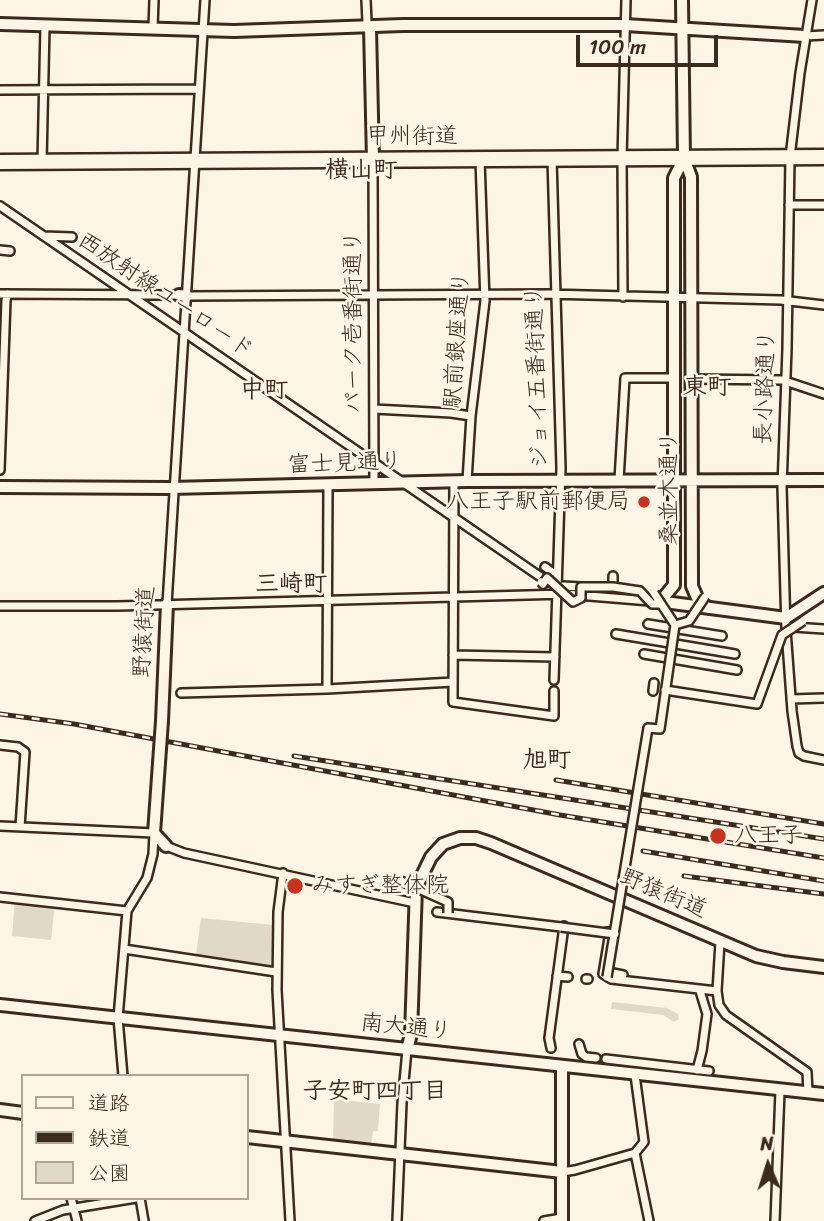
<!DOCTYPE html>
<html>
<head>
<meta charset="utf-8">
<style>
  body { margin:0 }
  #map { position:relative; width:824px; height:1221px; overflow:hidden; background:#fcf5e5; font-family:Sriracha,"Klee One",sans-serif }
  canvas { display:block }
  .legend { position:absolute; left:21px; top:1074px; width:228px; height:126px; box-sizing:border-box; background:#fcf5e5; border:2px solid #afa495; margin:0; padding:9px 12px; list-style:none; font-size:21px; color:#3b2a1e }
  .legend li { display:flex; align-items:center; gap:14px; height:35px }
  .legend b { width:35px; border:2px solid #afa495 }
  .north { position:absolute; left:733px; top:1130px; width:70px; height:70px; -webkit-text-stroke:5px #fcf5e5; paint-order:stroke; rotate:357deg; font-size:19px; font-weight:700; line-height:28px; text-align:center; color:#3b2a1e }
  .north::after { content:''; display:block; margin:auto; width:24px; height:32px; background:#3b2a1e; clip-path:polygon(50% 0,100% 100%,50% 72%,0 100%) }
  .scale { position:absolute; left:576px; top:35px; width:142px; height:32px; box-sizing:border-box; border:4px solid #3b2a1e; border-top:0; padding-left:9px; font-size:21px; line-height:24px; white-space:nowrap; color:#3b2a1e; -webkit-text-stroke:5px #fcf5e5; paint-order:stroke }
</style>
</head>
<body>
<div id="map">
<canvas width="824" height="1221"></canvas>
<ul class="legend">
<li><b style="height:9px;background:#fcf5e5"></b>道路</li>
<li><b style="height:9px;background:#3b2a1e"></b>鉄道</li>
<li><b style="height:19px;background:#e0d8c8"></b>公園</li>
</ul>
<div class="north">N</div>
<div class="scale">100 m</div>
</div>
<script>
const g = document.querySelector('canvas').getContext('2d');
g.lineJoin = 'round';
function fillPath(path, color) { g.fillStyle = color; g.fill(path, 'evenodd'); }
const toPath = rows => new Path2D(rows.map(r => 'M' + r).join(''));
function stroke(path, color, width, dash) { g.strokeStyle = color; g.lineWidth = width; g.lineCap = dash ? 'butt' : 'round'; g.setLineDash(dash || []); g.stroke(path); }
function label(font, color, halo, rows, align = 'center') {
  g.font = font + ' Sriracha,"Klee One",sans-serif'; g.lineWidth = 5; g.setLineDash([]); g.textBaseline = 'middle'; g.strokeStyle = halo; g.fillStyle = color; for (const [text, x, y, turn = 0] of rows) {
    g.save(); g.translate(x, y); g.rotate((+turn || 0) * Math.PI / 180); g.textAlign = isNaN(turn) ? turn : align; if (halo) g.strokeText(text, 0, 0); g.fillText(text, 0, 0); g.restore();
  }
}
fillPath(toPath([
  [15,899,55,903,51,940,12,936],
  [201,918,272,925,272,968,196,955],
  [612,1002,667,1008,678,1014,679,1019,674,1022,663,1015,611,1009],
  [334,1099,380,1104,378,1131,373,1131,371,1145,333,1141]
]), '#e0d8c8');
const street = toPath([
  [366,0,367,22,370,27],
  [812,0,800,73,790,157,787,349,782,487,786,630,792,711,797,746,799,753,804,756,824,760],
  [153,28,154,0],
  [805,36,824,35],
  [0,90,199,89],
  [552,159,561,468,554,680],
  [373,160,374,484],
  [42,162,45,26],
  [789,205,824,205],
  [0,206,548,582],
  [44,236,72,237],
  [0,250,10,251],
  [0,294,179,295],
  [187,296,549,294,781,300,824,305],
  [623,297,622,159,626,0],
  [691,379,782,380,824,394],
  [374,409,451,413,471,416],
  [0,470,6,300,8,294],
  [619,480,625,378,675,378],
  [454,481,453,702,554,716,554,691],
  [467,481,471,416,485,301,480,160],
  [545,567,552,572,547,578],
  [613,587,613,576],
  [560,590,563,586,581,587],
  [167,604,205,0],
  [0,606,118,606,565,594,650,601],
  [648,624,722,636],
  [793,627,824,629],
  [616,634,735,654],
  [644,654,737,670],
  [453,655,555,657],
  [327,689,328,486],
  [653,691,654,683],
  [181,693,327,689,453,682],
  [791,699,824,698],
  [0,745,18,747,25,752,20,827],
  [0,826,154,833,153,854,147,878,127,911,118,1018,123,1076],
  [166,846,184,853,415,903],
  [283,873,278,912,277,990,290,1221],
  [0,897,127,911],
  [437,912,561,927],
  [607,932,610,932,603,974,611,979,717,991],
  [720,942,717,991,719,1005,726,1015,807,1072,808,1093],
  [124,949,276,972],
  [608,972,623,975],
  [557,976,568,977],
  [586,979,588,979],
  [579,1044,582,1054,586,1057,596,1058],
  [551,1048,549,1038,564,926],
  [606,1059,709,1071],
  [697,1070,702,1051,707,1014,700,991],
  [635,1075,644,1142,635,1153,649,1221],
  [562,1172,575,1170,635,1153],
  [71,1198,77,1221],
  [140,1198,144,1221],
  [35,1221,63,1210,136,1198],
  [397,1221,402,1103,407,1050],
  [544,1221,562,1218],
  [775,1221,780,1091]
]);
const secondary = toPath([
  [682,0,684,158,691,177,692,586,698,600,708,608],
  [0,24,234,31,403,25,625,25,805,36],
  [370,28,373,160],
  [179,295,187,296],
  [0,487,170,488,467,481,824,480],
  [654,601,664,597,674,585,674,178,684,158],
  [657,601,786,618,824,593],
  [162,721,167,604],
  [159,763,154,833,166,846],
  [0,1005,824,1094],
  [407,1050,411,1034,416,888,431,857,443,844,460,838,476,838,491,843,756,956,783,962,824,967],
  [0,1110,23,1113],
  [247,1137,562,1172],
  [562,1221,562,1067]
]);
const highway = toPath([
  [0,162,824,157]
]);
stroke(street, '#3b2a1e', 12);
stroke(secondary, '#3b2a1e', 16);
stroke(highway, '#3b2a1e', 19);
stroke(street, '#fcf5e5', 7);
stroke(secondary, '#fcf5e5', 10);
stroke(highway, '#fcf5e5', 14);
const rail = toPath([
  [0,714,74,724,560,815,824,858],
  [294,756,824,839],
  [556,780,824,824],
  [643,851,824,881],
  [684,876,824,894]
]);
stroke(rail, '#3b2a1e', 5);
stroke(rail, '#fcf5e5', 2.5, [8]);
const streetBridge = toPath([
  [541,582,543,584,547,578,573,602,581,598,581,587,613,587,640,591,652,604,660,604],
  [675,625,689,621,705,597],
  [665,690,757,704,782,635,803,621],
  [401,881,448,902,448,913],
  [561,927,615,934],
  [607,977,648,728,660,729,675,625,654,593]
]);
const secondaryBridge = toPath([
  [159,763,162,721]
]);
stroke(streetBridge, '#3b2a1e', 12, []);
stroke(secondaryBridge, '#3b2a1e', 16, []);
stroke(streetBridge, '#fcf5e5', 7);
stroke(secondaryBridge, '#fcf5e5', 10);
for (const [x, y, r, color] of [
  [644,502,7,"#c8321e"],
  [718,836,9,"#c8321e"],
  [295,886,9,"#c8321e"]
]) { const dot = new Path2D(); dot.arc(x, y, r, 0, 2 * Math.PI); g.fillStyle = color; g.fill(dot); stroke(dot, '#fcf5e5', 2.5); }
label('23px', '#3b2a1e', '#fcf5e5', [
  ["甲州街道",412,137],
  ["西放射線ユーロード",165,296,34],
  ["パーク壱番街通り",354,322,-90],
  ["駅前銀座通り",458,340,-86],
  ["ジョイ五番街通り",538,377,-92],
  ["長小路通り",766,387,-88],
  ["富士見通り",345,464,-2],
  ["桑並木通り",670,488,-90],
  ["野猿街道",145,632,-87],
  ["野猿街道",663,894,23],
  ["南大通り",406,1028,6]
]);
label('23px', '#3b2a1e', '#fcf5e5', [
  ["八王子駅前郵便局",630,502,"right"],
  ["八王子",734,836],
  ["みすぎ整体院",311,886]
], 'left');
label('bold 24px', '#3b2a1e', '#fcf5e5', [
  ["横山町",361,171],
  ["東町",707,388],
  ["中町",264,391],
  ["三崎町",291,585],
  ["旭町",547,761],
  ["子安町四丁目",375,1092]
]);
</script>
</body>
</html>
